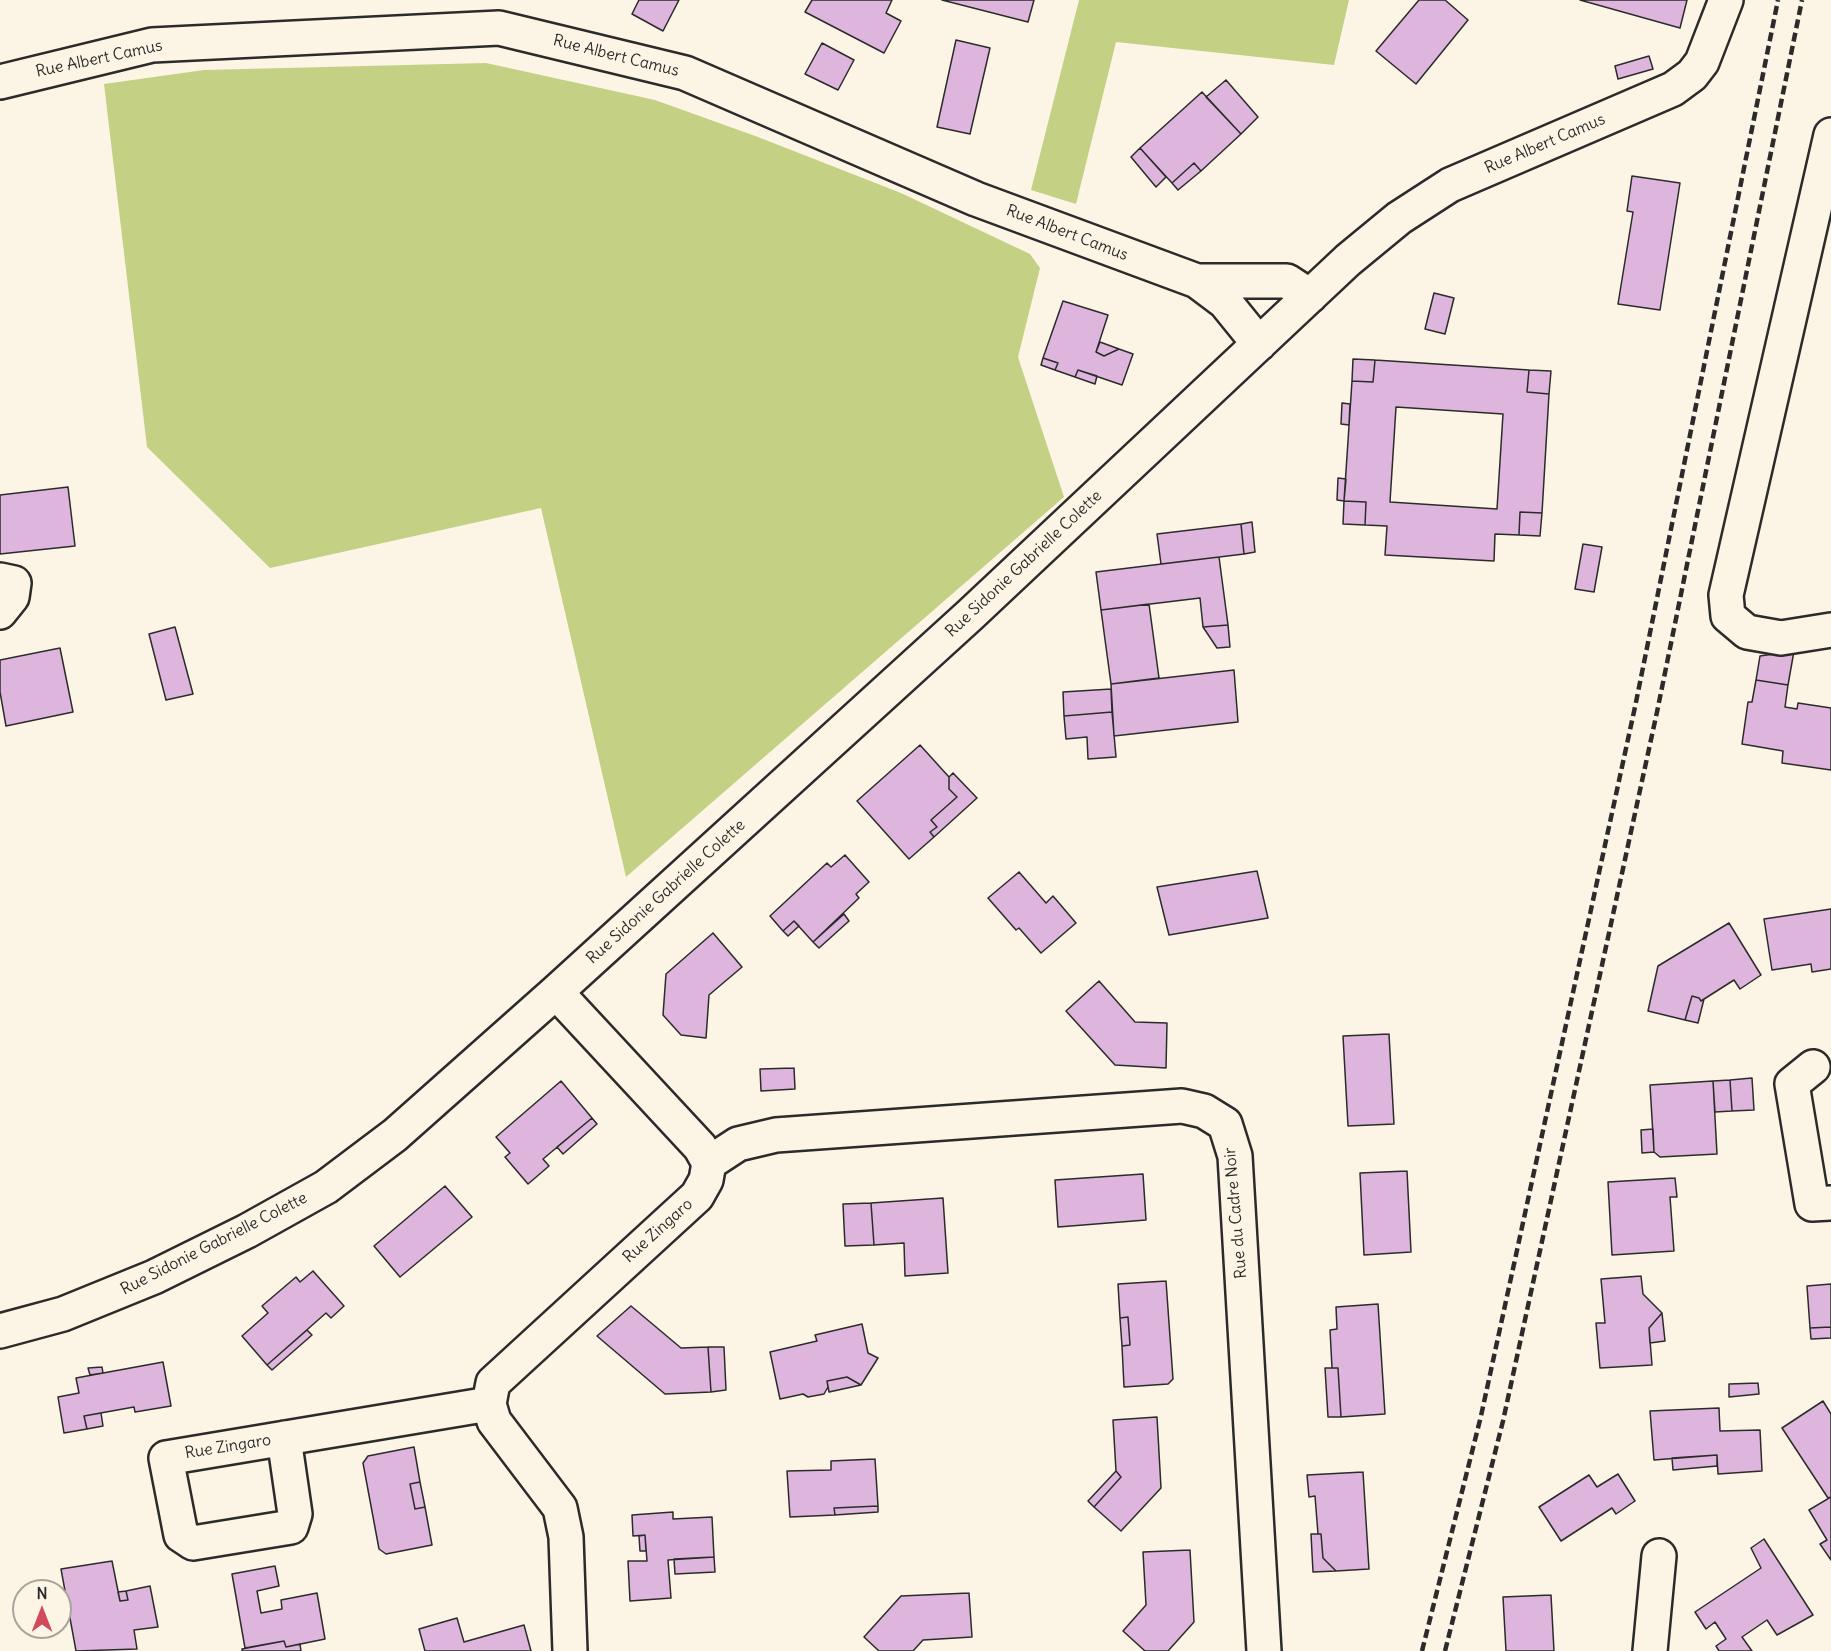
<!DOCTYPE html>
<html>
<head>
<meta charset="utf-8">
<style>
  body { margin:0 }
  #map { position:relative; width:1831px; height:1651px; overflow:hidden; background:#fcf5e5; font-family:Delius,sans-serif }
  canvas { display:block }
  .north { position:absolute; left:12px; top:1579px; width:60px; height:60px; box-sizing:border-box; background:#fcf5e5; border:2px solid #a8a49b; border-radius:50%; rotate:0deg; font-size:16px; font-weight:700; line-height:24px; text-align:center; color:#2b2b2b }
  .north::after { content:''; display:block; margin:auto; width:21px; height:27px; background:#d1495b; clip-path:polygon(50% 0,100% 100%,50% 72%,0 100%) }
</style>
</head>
<body>
<div id="map">
<canvas width="1831" height="1651"></canvas>
<div class="north">N</div>
</div>
<script>
const g = document.querySelector('canvas').getContext('2d');
g.lineJoin = 'round';
function fillPath(path, color) { g.fillStyle = color; g.fill(path, 'evenodd'); }
const toPath = rows => new Path2D(rows.map(r => 'M' + r).join(''));
function stroke(path, color, width, dash) { g.strokeStyle = color; g.lineWidth = width; g.lineCap = dash ? 'butt' : 'round'; g.setLineDash(dash || []); g.stroke(path); }
function label(font, color, halo, rows, align = 'center') {
  g.font = font + ' Delius,sans-serif'; g.lineWidth = 4.5; g.setLineDash([]); g.textBaseline = 'middle'; g.strokeStyle = halo; g.fillStyle = color; for (const [text, x, y, turn = 0] of rows) {
    g.save(); g.translate(x, y); g.rotate((+turn || 0) * Math.PI / 180); g.textAlign = isNaN(turn) ? turn : align; if (halo) g.strokeText(text, 0, 0); g.fillText(text, 0, 0); g.restore();
  }
}
fillPath(toPath([
  [1079,0,1349,0,1334,65,1116,42,1076,204,1031,190],
  [486,63,655,100,758,137,901,193,1030,254,1040,268,1018,357,1064,497,626,877,541,508,270,568,147,447,104,84,204,70]
]), '#c4d185');
const building = toPath([
  [639,0,679,0,663,31,632,14,639,0],
  [812,0,892,0,886,13,901,21,884,53,805,12,812,0],
  [942,0,1034,0,1028,22,942,0],
  [1419,0,1445,0,1468,20,1416,84,1376,51,1419,0],
  [1580,0,1687,0,1680,28,1580,0],
  [956,40,990,48,970,134,937,127,956,40],
  [822,43,854,60,838,90,805,74,822,43],
  [1649,56,1653,69,1618,79,1615,66,1649,56],
  [1226,80,1258,117,1241,134,1206,97,1226,80],
  [1202,92,1241,134,1201,171,1194,163,1172,183,1140,148,1202,92],
  [1140,148,1166,177,1156,187,1131,157,1140,148],
  [1194,163,1201,171,1178,190,1172,183,1194,163],
  [1632,176,1680,183,1660,310,1618,304,1633,212,1627,211,1632,176],
  [1434,293,1454,298,1445,334,1425,329,1434,293],
  [1063,301,1108,315,1096,352,1104,356,1119,349,1133,354,1122,385,1078,370,1075,377,1055,370,1058,363,1043,358,1063,301],
  [1100,342,1119,349,1104,356,1096,352,1100,342],
  [1043,358,1058,363,1055,370,1041,365,1043,358],
  [1353,359,1375,360,1373,382,1352,381,1353,359],
  [1375,360,1529,370,1527,392,1549,394,1542,513,1520,512,1519,535,1495,534,1494,561,1385,555,1387,526,1365,525,1366,502,1344,501,1352,381,1373,382,1375,360],
  [1396,407,1503,414,1497,509,1390,502,1396,407],
  [1078,370,1097,376,1095,384,1075,377,1078,370],
  [1529,370,1551,371,1549,394,1527,392,1529,370],
  [1342,403,1350,404,1349,425,1341,424,1342,403],
  [1338,478,1346,479,1344,501,1337,500,1338,478],
  [68,487,75,546,0,554,0,495,68,487],
  [1344,501,1366,502,1365,525,1343,524,1344,501],
  [1520,512,1542,513,1540,536,1519,535,1520,512],
  [1252,522,1255,552,1244,554,1241,524,1252,522],
  [1241,524,1244,554,1161,564,1157,534,1241,524],
  [1583,544,1602,547,1594,592,1575,589,1583,544],
  [1219,557,1228,625,1203,627,1200,598,1101,610,1096,572,1219,557],
  [1149,604,1159,678,1111,684,1101,610,1149,604],
  [1228,625,1230,647,1217,648,1203,627,1228,625],
  [175,627,193,694,166,700,149,634,175,627],
  [60,648,73,712,6,726,0,692,0,660,60,648],
  [1794,651,1788,685,1756,680,1760,656,1794,651],
  [1234,670,1238,722,1114,736,1111,684,1234,670],
  [1756,680,1788,685,1785,707,1797,709,1798,703,1831,708,1831,770,1782,763,1783,751,1742,744,1748,702,1752,702,1756,680],
  [1111,689,1112,712,1064,716,1063,692,1111,689],
  [1112,712,1116,757,1088,759,1087,737,1066,739,1064,716,1112,712],
  [920,745,949,777,949,789,957,797,931,820,937,827,930,832,934,837,909,859,857,801,920,745],
  [953,773,977,798,934,837,930,832,937,827,931,820,957,797,949,789,949,777,953,773],
  [845,855,869,882,856,894,859,898,813,942,794,921,783,931,770,916,827,863,831,867,845,855],
  [1257,871,1268,918,1169,935,1157,887,1257,871],
  [1019,872,1046,903,1053,896,1076,923,1041,953,1019,928,1016,930,988,898,1019,872],
  [1831,909,1831,969,1812,972,1811,964,1772,970,1764,919,1831,909],
  [844,914,849,921,819,948,813,942,844,914],
  [794,921,799,926,788,936,783,931,794,921],
  [1729,923,1761,975,1740,989,1734,980,1701,1001,1699,998,1692,996,1685,1020,1648,1011,1658,966,1729,923],
  [713,933,742,967,709,995,706,1038,681,1035,663,1015,666,974,713,933],
  [1099,981,1135,1022,1167,1023,1166,1068,1115,1065,1066,1011,1099,981],
  [1692,996,1699,998,1701,1001,1704,999,1698,1023,1685,1020,1692,996],
  [1389,1034,1394,1124,1348,1126,1343,1036,1389,1034],
  [794,1068,795,1089,761,1091,760,1069,794,1068],
  [1752,1078,1754,1110,1732,1111,1730,1080,1752,1078],
  [1730,1080,1732,1111,1715,1112,1713,1081,1730,1080],
  [561,1081,592,1118,543,1159,549,1166,528,1184,505,1157,510,1153,496,1137,561,1081],
  [1713,1081,1717,1154,1660,1157,1654,1152,1650,1085,1713,1081],
  [592,1118,597,1124,563,1154,557,1147,592,1118],
  [1653,1129,1654,1152,1642,1153,1641,1130,1653,1129],
  [1407,1171,1411,1252,1364,1255,1360,1173,1407,1171],
  [1143,1174,1146,1220,1058,1227,1055,1180,1143,1174],
  [1675,1178,1677,1197,1670,1197,1674,1251,1612,1255,1608,1182,1675,1178],
  [445,1186,472,1217,400,1277,374,1246,445,1186],
  [943,1198,948,1273,905,1276,904,1243,874,1245,871,1203,943,1198],
  [871,1203,874,1245,845,1246,843,1204,871,1203],
  [313,1271,344,1306,331,1318,326,1313,267,1365,242,1336,268,1313,262,1306,296,1277,300,1282,313,1271],
  [1641,1276,1643,1294,1662,1313,1649,1328,1652,1365,1600,1368,1596,1323,1605,1323,1601,1279,1641,1276],
  [1166,1281,1173,1379,1168,1384,1124,1387,1122,1346,1130,1345,1128,1317,1120,1318,1118,1284,1166,1281],
  [1831,1284,1831,1327,1810,1328,1807,1286,1831,1284],
  [1378,1304,1385,1414,1341,1417,1338,1368,1332,1368,1330,1330,1337,1329,1336,1307,1378,1304],
  [631,1306,681,1348,708,1347,711,1392,665,1394,597,1336,631,1306],
  [1662,1313,1665,1341,1650,1343,1649,1328,1662,1313],
  [1128,1317,1130,1345,1122,1346,1120,1318,1128,1317],
  [862,1324,868,1353,878,1358,861,1385,847,1377,827,1381,828,1387,824,1394,808,1397,803,1394,780,1399,770,1352,817,1341,815,1335,862,1324],
  [1831,1327,1831,1338,1811,1339,1810,1328,1831,1327],
  [307,1330,312,1335,272,1370,267,1365,307,1330],
  [708,1347,724,1347,726,1390,711,1392,708,1347],
  [163,1362,171,1406,135,1412,134,1407,84,1416,87,1429,64,1433,58,1397,79,1393,76,1378,163,1362],
  [102,1367,103,1373,90,1375,88,1368,102,1367],
  [1325,1368,1338,1368,1341,1417,1328,1417,1325,1368],
  [847,1377,861,1385,829,1392,827,1381,847,1377],
  [1758,1383,1759,1394,1729,1397,1729,1384,1758,1383],
  [1823,1401,1831,1414,1831,1497,1828,1498,1782,1428,1823,1401],
  [1719,1408,1720,1431,1760,1430,1762,1471,1718,1474,1717,1455,1654,1460,1650,1411,1719,1408],
  [101,1413,103,1426,87,1429,84,1416,101,1413],
  [1157,1417,1161,1488,1121,1531,1094,1507,1121,1477,1116,1471,1113,1420,1157,1417],
  [414,1447,420,1482,410,1484,415,1509,425,1507,432,1545,386,1554,379,1549,363,1463,368,1456,414,1447],
  [1717,1455,1717,1466,1673,1470,1672,1458,1717,1455],
  [875,1459,878,1506,834,1508,835,1515,790,1517,787,1471,831,1470,831,1461,875,1459],
  [1116,1471,1121,1477,1094,1507,1088,1501,1116,1471],
  [1363,1472,1369,1569,1336,1571,1323,1558,1321,1534,1318,1534,1315,1496,1309,1497,1307,1475,1363,1472],
  [1618,1474,1635,1501,1616,1514,1612,1508,1561,1541,1539,1507,1589,1475,1597,1487,1618,1474],
  [420,1482,425,1507,415,1509,410,1484,420,1482],
  [1831,1497,1831,1560,1820,1544,1827,1540,1809,1510,1831,1497],
  [878,1506,878,1512,835,1515,834,1508,878,1506],
  [673,1512,673,1519,712,1517,714,1557,668,1560,671,1598,630,1601,628,1561,647,1561,645,1535,633,1536,632,1515,673,1512],
  [1311,1534,1321,1534,1323,1558,1336,1571,1313,1572,1311,1534],
  [645,1535,646,1551,640,1551,639,1536,645,1535],
  [1764,1539,1813,1615,1777,1635,1767,1620,1742,1637,1752,1651,1719,1651,1716,1646,1726,1639,1715,1622,1706,1629,1695,1612,1761,1568,1751,1548,1764,1539],
  [1190,1550,1194,1622,1168,1651,1145,1651,1123,1631,1146,1605,1143,1552,1190,1550],
  [714,1557,715,1572,675,1574,674,1559,714,1557],
  [112,1561,120,1601,128,1600,126,1591,150,1586,158,1627,134,1630,137,1649,76,1651,61,1569,112,1561],
  [275,1566,279,1586,257,1591,261,1613,282,1609,281,1600,317,1593,325,1639,286,1647,284,1641,245,1648,232,1574,275,1566],
  [126,1591,128,1600,120,1601,118,1592,126,1591],
  [969,1593,972,1637,923,1640,913,1651,879,1651,864,1637,901,1596,969,1593],
  [1551,1595,1554,1651,1506,1651,1503,1597,1551,1595],
  [457,1618,464,1642,524,1625,531,1651,425,1651,419,1629,457,1618],
  [284,1641,286,1647,300,1644,301,1651,242,1651,242,1649,284,1641]
]);
fillPath(building, '#deb5dd');
stroke(building, '#2b2b2b', 1.5);
const minor = toPath([
  [0,82,152,45,499,28,685,73,976,199,1197,281,1225,302,1259,344],
  [1831,135,1726,595,1728,616,1747,632,1781,638,1831,630],
  [1197,281,1287,281,1310,296],
  [0,580,14,583,12,597,0,612],
  [556,992,700,1147,709,1163,706,1180,697,1196,493,1383,489,1404,494,1421,560,1508,566,1537,570,1651],
  [1813,1067,1792,1084,1812,1204,1831,1203],
  [709,1163,738,1144,776,1135,1182,1106,1204,1111,1225,1124,1235,1156,1264,1651],
  [0,1331,63,1314,154,1277,247,1231,326,1187,395,1135,556,992,970,615,1348,260,1399,218,1450,185,1673,89,1692,75,1702,62,1726,0],
  [284,1438,295,1514,291,1527,193,1543,181,1535,166,1458,489,1404],
  [1650,1651,1659,1556]
]);
stroke(minor, '#2b2b2b', 38);
stroke(minor, '#fcf5e5', 33);
stroke(toPath([
  [1422,1651,1481,1416,1635,707,1778,0],
  [1445,1651,1503,1421,1657,712,1802,0]
]), '#2b2b2b', 4.5, [9, 4.5]);
label('16px', '#2b2b2b', '#fcf5e5', [
  ["Rue Albert Camus",616,56,14],
  ["Rue Albert Camus",99,59,-12],
  ["Rue Albert Camus",1545,144,-23],
  ["Rue Albert Camus",1067,233,21],
  ["Rue Sidonie Gabrielle Colette",1024,564,-43],
  ["Rue Sidonie Gabrielle Colette",666,892,-42],
  ["Rue du Cadre Noir",1236,1213,-95],
  ["Rue Zingaro",658,1231,-42],
  ["Rue Sidonie Gabrielle Colette",214,1244,-27],
  ["Rue Zingaro",228,1447,-9]
]);
</script>
</body>
</html>
